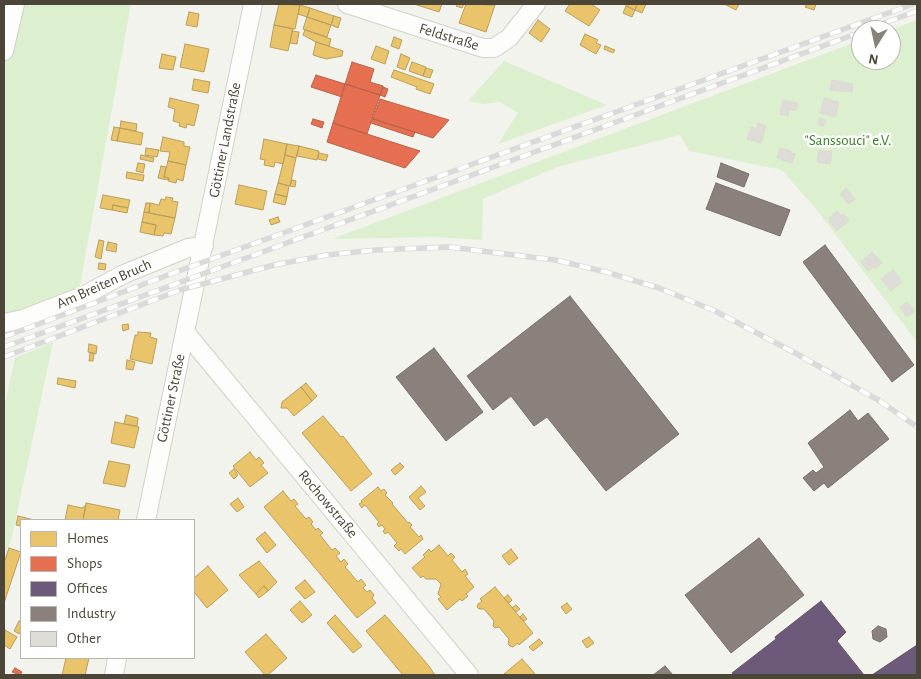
<!DOCTYPE html>
<html>
<head>
<meta charset="utf-8">
<style>
  body { margin:0 }
  #map { position:relative; width:921px; height:679px; overflow:hidden; background:#f3f3ee; font-family:"Alegreya Sans",sans-serif }
  canvas { display:block }
  .frame { position:absolute; inset:0; border:5px solid #4b4638; pointer-events:none }
  .legend { position:absolute; left:20px; top:519px; width:175px; height:140px; box-sizing:border-box; background:#fff; border:1px solid #b7b5af; margin:0; padding:6px 9px; list-style:none; font-size:15px; color:#4b4638 }
  .legend li { display:flex; align-items:center; gap:10px; height:25px }
  .legend b { width:25px; border:1px solid #b7b5af }
  .north { position:absolute; left:851px; top:20px; width:50px; height:50px; box-sizing:border-box; background:#fff; border:1px solid #b7b5af; border-radius:50%; rotate:190deg; font-size:14px; font-weight:700; line-height:20px; text-align:center; color:#4b4638 }
  .north::after { content:''; display:block; margin:auto; width:18px; height:22px; background:#868378; clip-path:polygon(50% 0,100% 100%,50% 72%,0 100%) }
</style>
</head>
<body>
<div id="map">
<canvas width="921" height="679"></canvas>
<div class="frame"></div>
<ul class="legend">
<li><b style="height:14px;background:#e9c46a"></b>Homes</li>
<li><b style="height:14px;background:#e76f51"></b>Shops</li>
<li><b style="height:14px;background:#6d597a"></b>Offices</li>
<li><b style="height:14px;background:#8a817c"></b>Industry</li>
<li><b style="height:14px;background:#dddcd6"></b>Other</li>
</ul>
<div class="north">N</div>
</div>
<script>
const g = document.querySelector('canvas').getContext('2d');
g.lineJoin = 'round';
function fillPath(path, color) { g.fillStyle = color; g.fill(path, 'evenodd'); }
const toPath = rows => new Path2D(rows.map(r => 'M' + r).join(''));
function stroke(path, color, width, dash) { g.strokeStyle = color; g.lineWidth = width; g.lineCap = dash ? 'butt' : 'round'; g.setLineDash(dash || []); g.stroke(path); }
function label(font, color, halo, rows, align = 'center') {
  g.font = font + ' "Alegreya Sans",sans-serif'; g.lineWidth = 5; g.setLineDash([]); g.textBaseline = 'middle'; g.strokeStyle = halo; g.fillStyle = color; for (const [text, x, y, turn = 0] of rows) {
    g.save(); g.translate(x, y); g.rotate((+turn || 0) * Math.PI / 180); g.textAlign = isNaN(turn) ? turn : align; if (halo) g.strokeText(text, 0, 0); g.fillText(text, 0, 0); g.restore();
  }
}
fillPath(toPath([
  [4,4,131,4,79,291,4,317],
  [917,20,917,342,820,214,782,170,689,151,680,135,557,167,483,199,482,240,434,237,332,239,861,40,861,60,891,60,891,30,889,30],
  [504,61,607,105,498,144,518,113,500,102,483,104,468,101],
  [53,342,12,537,4,560,4,408,15,358]
]), '#dcefce');
const homes = toPath([
  [279,4,300,5,295,29,274,25,279,4],
  [414,4,442,4,439,12,414,4],
  [457,4,464,4,462,8,456,6,457,4],
  [466,4,495,5,486,32,459,23,466,4],
  [570,4,591,4,600,10,589,26,565,11,570,4],
  [627,4,637,4,635,10,626,6,627,4],
  [637,4,646,4,642,13,635,10,637,4],
  [724,4,739,4,736,10,724,4],
  [807,4,816,4,814,10,805,7,807,4],
  [300,5,310,8,307,17,298,14,300,5],
  [626,6,635,10,632,17,623,13,626,6],
  [310,8,334,16,331,25,307,17,310,8],
  [189,12,199,14,197,27,186,25,189,12],
  [334,16,341,18,338,28,331,25,334,16],
  [307,17,331,25,327,37,303,29,307,17],
  [538,20,550,29,541,42,529,33,538,20],
  [274,25,293,29,288,51,270,47,274,25],
  [305,30,331,39,329,46,316,42,303,35,305,30],
  [292,31,299,32,297,44,290,43,292,31],
  [585,34,598,40,596,43,601,45,596,54,580,45,585,34],
  [394,37,402,40,399,49,391,46,394,37],
  [316,42,343,51,342,56,326,59,313,55,316,42],
  [185,44,209,49,204,72,180,67,185,44],
  [376,46,389,51,385,64,371,59,376,46],
  [605,46,615,50,613,53,604,49,605,46],
  [162,54,176,57,173,70,159,68,162,54],
  [401,54,410,58,405,70,397,67,401,54],
  [412,62,426,67,423,76,409,71,412,62],
  [426,68,433,70,430,78,423,76,426,68],
  [394,70,434,84,430,94,416,89,417,87,391,77,394,70],
  [194,79,210,82,208,93,192,90,194,79],
  [170,98,199,105,194,126,187,124,186,128,179,126,180,123,173,121,175,109,168,107,170,98],
  [121,121,137,124,136,131,120,128,121,121],
  [114,127,120,128,117,141,111,140,114,127],
  [120,128,143,133,141,145,117,141,120,128],
  [163,137,184,142,184,146,190,147,186,165,168,161,170,152,160,151,163,137],
  [264,139,287,144,283,164,275,162,274,167,264,165,265,160,260,159,264,139],
  [287,144,299,146,296,158,285,155,287,144],
  [299,146,319,151,317,160,297,156,299,146],
  [146,148,159,150,157,157,145,155,146,148],
  [319,153,328,155,326,161,318,159,319,153],
  [141,155,154,158,153,162,140,159,141,155],
  [285,155,296,158,290,186,278,183,285,155],
  [168,161,186,165,183,181,177,179,176,183,168,181,169,178,164,177,168,161],
  [138,163,145,164,143,173,136,171,138,163],
  [161,166,166,167,164,177,169,178,168,180,158,178,161,166],
  [127,172,144,175,143,181,126,178,127,172],
  [292,180,296,181,295,187,290,186,292,180],
  [278,183,289,186,287,197,275,194,278,183],
  [239,185,267,191,263,210,235,204,239,185],
  [275,194,287,197,285,205,273,202,275,194],
  [103,195,130,200,128,208,113,205,112,210,100,208,103,195],
  [166,197,173,198,172,201,178,202,175,218,149,213,150,203,159,205,161,199,165,200,166,197],
  [146,203,150,203,149,213,144,212,146,203],
  [113,205,128,208,127,213,112,210,113,205],
  [144,212,175,218,171,234,164,233,163,236,154,235,156,225,142,222,144,212],
  [278,217,280,222,271,225,269,220,278,217],
  [142,222,156,225,154,235,140,232,142,222],
  [99,240,104,241,101,259,95,257,99,240],
  [108,242,117,244,116,252,106,250,108,242],
  [99,263,106,264,105,270,98,269,99,263],
  [128,324,129,329,123,331,122,325,128,324],
  [138,332,151,333,150,337,157,339,152,364,130,359,135,335,138,335,138,332],
  [89,344,97,346,96,354,88,352,89,344],
  [90,353,94,353,93,361,89,361,90,353],
  [127,360,135,362,133,370,126,369,127,360],
  [58,378,76,381,75,388,57,384,58,378],
  [306,383,317,396,312,401,301,387,306,383],
  [301,387,312,401,294,416,287,408,281,408,282,402,301,387],
  [126,415,138,418,137,426,124,424,126,415],
  [323,416,341,437,343,436,372,474,351,491,302,433,323,416],
  [115,422,139,427,134,448,111,443,115,422],
  [250,452,256,460,259,457,264,463,261,465,268,473,250,487,233,466,250,452],
  [109,461,130,465,125,487,103,483,109,461],
  [400,463,404,467,395,475,391,470,400,463],
  [234,469,238,475,234,479,229,473,234,469],
  [421,486,426,492,418,498,425,506,420,510,409,497,421,486],
  [378,487,381,491,384,489,387,493,385,495,393,503,392,504,408,523,409,522,412,525,410,527,419,537,421,535,423,539,405,554,401,549,399,551,394,546,397,543,388,532,385,534,383,531,385,529,382,525,379,527,377,524,379,522,366,506,364,505,362,508,359,504,362,502,361,501,378,487],
  [283,491,291,501,294,499,298,504,295,506,306,519,309,517,313,522,311,524,316,530,318,528,323,533,320,535,332,550,335,548,340,553,336,556,341,562,344,559,348,564,345,567,358,582,361,579,366,585,363,588,367,592,370,590,374,595,372,598,376,603,357,618,264,507,283,491],
  [238,498,244,507,237,512,230,504,238,498],
  [86,503,120,510,118,520,83,520,86,503],
  [68,505,82,508,86,505,83,520,65,520,68,505],
  [18,516,34,520,21,520,21,526,16,525,18,516],
  [265,532,276,545,267,553,256,539,265,532],
  [439,545,448,556,451,553,455,557,452,560,462,572,465,569,468,574,465,576,474,587,466,594,468,596,462,601,460,599,447,610,438,599,441,597,438,594,441,584,436,579,426,579,423,576,421,578,412,568,425,557,423,555,429,549,431,552,439,545],
  [9,548,21,552,4,603,4,563,9,548],
  [511,549,518,558,509,565,502,556,511,549],
  [259,561,277,582,268,591,264,586,256,594,239,575,259,561],
  [208,566,228,590,207,608,194,592,194,578,208,566],
  [305,580,315,592,305,599,295,588,305,580],
  [264,586,268,591,259,598,256,594,264,586],
  [495,587,533,633,519,645,518,643,513,647,510,646,508,644,509,639,499,627,495,628,493,626,494,621,484,609,479,609,477,607,478,604,482,601,480,599,495,587],
  [508,595,512,600,509,603,504,598,508,595],
  [300,601,312,615,302,623,290,610,300,601],
  [567,603,572,609,566,614,561,607,567,603],
  [516,605,520,609,516,612,512,608,516,605],
  [523,614,527,619,524,621,520,617,523,614],
  [335,615,362,646,353,653,327,623,335,615],
  [385,615,429,666,435,675,403,675,366,631,385,615],
  [19,621,21,622,21,630,19,634,14,631,19,621],
  [5,630,17,637,10,649,4,645,5,630],
  [266,634,287,658,268,675,265,675,245,652,266,634],
  [589,637,594,643,587,648,582,641,589,637],
  [539,639,543,643,533,651,529,647,539,639],
  [66,658,89,658,85,675,62,675,66,658],
  [522,659,536,675,505,675,504,674,522,659]
]);
fillPath(homes, '#e9c46a');
stroke(homes, '#ba9e5b', 1);
const shops = toPath([
  [352,62,374,69,370,82,383,86,380,95,345,84,352,62],
  [316,75,345,84,342,97,311,87,316,75],
  [345,84,380,95,367,134,333,123,345,84],
  [383,87,388,89,385,97,380,95,383,87],
  [380,99,449,120,433,138,373,119,380,99],
  [313,119,324,122,322,128,311,124,313,119],
  [373,119,415,132,413,137,371,123,373,119],
  [333,123,367,134,420,151,405,168,327,142,333,123],
  [15,668,22,672,20,675,12,672,15,668]
]);
fillPath(shops, '#e76f51');
stroke(shops, '#b8634a', 1);
const offices = toPath([
  [821,601,846,632,837,641,864,675,734,675,732,673,776,639,775,637,821,601],
  [917,645,917,675,872,675,917,645]
]);
fillPath(offices, '#6d597a');
stroke(offices, '#635366', 1);
const industry = toPath([
  [721,163,749,174,744,187,717,177,721,163],
  [716,183,790,210,780,236,706,209,716,183],
  [825,245,914,365,892,382,803,262,825,245],
  [570,296,679,434,606,491,547,417,534,426,511,396,493,410,467,376,570,296],
  [434,348,483,412,446,441,396,377,434,348],
  [850,410,858,421,868,413,889,439,828,488,824,483,814,491,803,478,813,470,816,473,824,467,808,443,850,410],
  [759,538,804,595,731,653,685,595,759,538],
  [878,626,886,629,887,637,880,642,873,639,872,631,878,626],
  [665,666,673,675,653,675,665,666]
]);
fillPath(industry, '#8a817c');
stroke(industry, '#776f68', 1);
const building = toPath([
  [832,80,853,84,852,92,830,90,832,80],
  [824,98,839,102,835,117,820,113,824,98],
  [783,100,798,103,796,111,789,110,788,116,780,114,783,100],
  [820,118,826,120,824,126,818,125,820,118],
  [758,123,766,126,761,143,747,139,751,127,756,129,758,123],
  [780,148,791,151,788,162,777,158,780,148],
  [819,150,832,152,830,164,817,162,819,150],
  [791,153,795,154,792,163,788,162,791,153],
  [846,188,855,199,849,204,840,194,846,188],
  [837,211,841,216,843,214,849,220,837,231,829,221,831,220,829,218,837,211],
  [872,252,882,263,874,269,865,258,872,252],
  [865,258,872,268,868,271,861,262,865,258],
  [893,270,902,282,891,291,881,279,893,270],
  [907,302,915,311,907,317,900,307,907,302]
]);
fillPath(building, '#dddcd6');
stroke(building, '#dcdad3', 1);
const minor = toPath([
  [347,4,483,48,494,48,509,38,536,4],
  [4,51,15,4],
  [4,323,23,319,83,296,124,274,188,248,204,246],
  [185,332,469,675],
  [146,520,253,4],
  [114,675,117,658]
]);
stroke(minor, '#d1d1cb', 20);
stroke(minor, '#fdfdfc', 18);
const rail = toPath([
  [866,30,917,11],
  [4,337,184,269,913,4],
  [4,347,861,32],
  [4,357,180,290,274,265,327,255,376,250,449,247,555,260,606,272,659,288,715,311,797,354,880,401,917,427]
]);
stroke(rail, '#dadada', 5.5);
stroke(rail, '#fff', 4, [11]);
label('15px', '#4b4638', '#fff', [
  ["Feldstraße",449,37,17],
  ["Göttiner Landstraße",225,140,-79],
  ["Am Breiten Bruch",104,284,-24],
  ["Göttiner Straße",171,398,-78],
  ["Rochowstraße",328,504,50]
]);
label('15px', '#3b8028', '#fff', [
  ["\"Sanssouci\" e.V.",848,140]
]);
</script>
</body>
</html>
